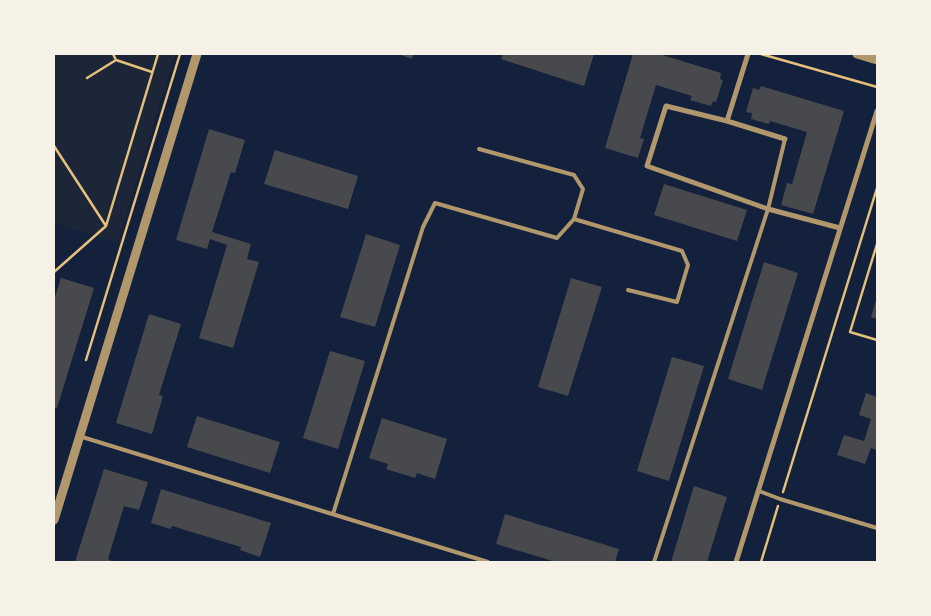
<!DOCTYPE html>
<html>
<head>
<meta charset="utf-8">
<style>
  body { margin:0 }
  #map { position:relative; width:931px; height:616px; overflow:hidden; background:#14213d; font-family:Lato,sans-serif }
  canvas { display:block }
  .frame { position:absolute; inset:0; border:55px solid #f6f1e7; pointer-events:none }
</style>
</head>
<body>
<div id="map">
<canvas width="931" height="616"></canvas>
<div class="frame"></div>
</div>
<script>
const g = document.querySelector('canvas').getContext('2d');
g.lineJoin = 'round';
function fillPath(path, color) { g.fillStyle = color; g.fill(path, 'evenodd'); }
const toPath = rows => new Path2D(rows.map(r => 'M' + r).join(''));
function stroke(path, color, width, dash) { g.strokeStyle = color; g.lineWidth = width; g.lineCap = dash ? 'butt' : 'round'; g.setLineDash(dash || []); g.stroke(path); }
fillPath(toPath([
  [54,54,175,54,118,243,54,223]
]), '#1d2539');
fillPath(toPath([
  [398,54,413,54,412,59],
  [503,54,594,54,584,86,501,59],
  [633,54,659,54,721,73,720,79,723,80,716,102,713,101,711,106,690,100,692,96,656,85,640,138,644,139,638,158,605,148],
  [761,86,844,111,813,214,781,205,787,183,792,184,807,132,770,121,769,124,751,119,752,113,746,112,753,88,759,90],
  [209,129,245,140,235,173,231,172,212,232,251,244,247,259,259,262,233,348,199,338,227,245,210,239,207,249,176,240],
  [275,150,358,176,348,209,264,184],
  [664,184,747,210,737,241,654,215],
  [366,234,400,245,375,327,340,317],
  [764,262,798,273,762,390,728,379],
  [61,278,94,288,57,408,54,407,54,300],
  [571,278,602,287,568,396,538,387],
  [877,297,877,319,871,317],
  [149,314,181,324,159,395,163,396,152,434,116,423],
  [330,351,365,361,338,449,303,438],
  [672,357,704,366,669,481,637,471],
  [866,393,877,397,877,450,871,448,865,464,837,455,844,435,864,441,871,419,859,415],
  [197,416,280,442,270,473,187,447],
  [382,418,447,439,435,479,417,473,415,478,386,469,388,464,369,458],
  [104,469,148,482,139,510,124,506,108,559,112,561,111,562,75,562],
  [694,486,727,497,707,562,671,562],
  [161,489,271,523,260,557,240,550,241,547,172,526,171,529,151,523],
  [505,514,619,549,615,562,556,562,496,544]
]), '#48494c');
stroke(toPath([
  [113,54,116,60,152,72],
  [761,54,877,87],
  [87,78,116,60],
  [54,146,106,226],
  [877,244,850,332,877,340],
  [54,272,106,226,158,54],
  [86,360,180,54],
  [783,492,877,188],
  [761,562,778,506]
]), '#e5c07b', 2.5);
stroke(toPath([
  [574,219,682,251,688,265,677,302,628,290],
  [79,436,488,562],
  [759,491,780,499,877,528],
  [333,514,423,227,435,203,557,238,574,219,583,189,574,175,479,149],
  [654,562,768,209,785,139]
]), '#b1986c', 4);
stroke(toPath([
  [727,121,748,54],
  [785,139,727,121,666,106,647,166,768,209,840,228],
  [736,562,877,111]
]), '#b1986c', 5);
stroke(toPath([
  [857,54,877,60],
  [54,520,197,54]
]), '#b1986c', 9);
</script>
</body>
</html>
